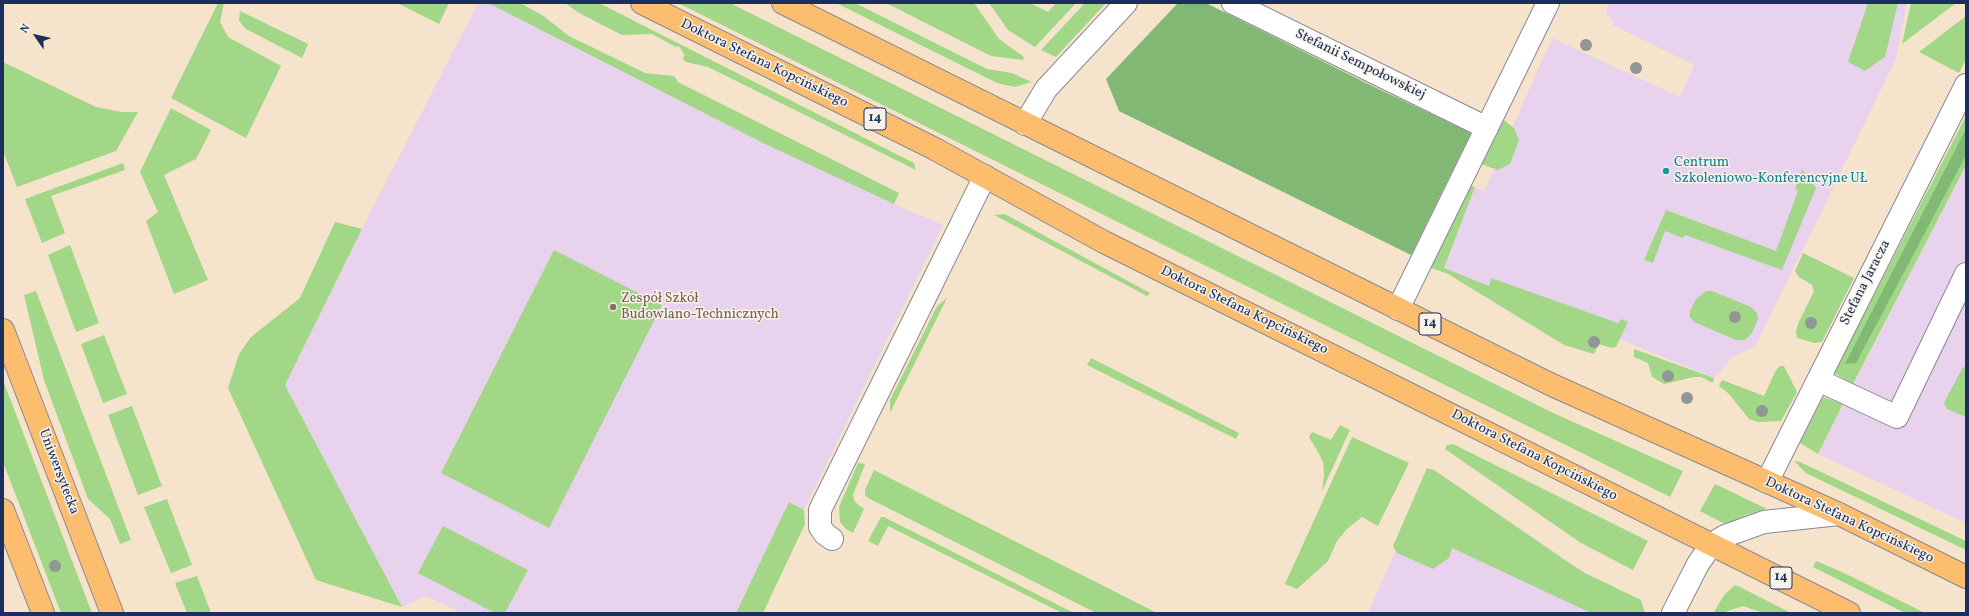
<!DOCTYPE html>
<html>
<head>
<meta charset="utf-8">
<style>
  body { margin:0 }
  #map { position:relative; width:1969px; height:616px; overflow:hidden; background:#f5e3cc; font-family:Vollkorn,serif }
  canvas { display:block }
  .frame { position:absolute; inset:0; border:4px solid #1b2f5e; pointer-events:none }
  .north { position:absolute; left:16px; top:16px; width:40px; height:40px; -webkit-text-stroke:3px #f7f3e8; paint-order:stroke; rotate:304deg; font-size:11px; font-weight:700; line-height:16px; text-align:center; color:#1b2f5e }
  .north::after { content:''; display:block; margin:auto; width:14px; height:18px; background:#1b2f5e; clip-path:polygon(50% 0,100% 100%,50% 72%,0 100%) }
</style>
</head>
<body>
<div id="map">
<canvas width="1969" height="616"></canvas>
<div class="frame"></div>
<div class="north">N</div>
</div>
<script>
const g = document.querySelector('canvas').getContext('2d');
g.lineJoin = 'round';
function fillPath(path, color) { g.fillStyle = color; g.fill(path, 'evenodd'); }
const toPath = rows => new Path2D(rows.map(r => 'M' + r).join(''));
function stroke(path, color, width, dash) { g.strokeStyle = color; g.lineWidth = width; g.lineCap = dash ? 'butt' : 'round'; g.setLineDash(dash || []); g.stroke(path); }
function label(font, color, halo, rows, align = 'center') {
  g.font = font + ' Vollkorn,serif'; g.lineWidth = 3; g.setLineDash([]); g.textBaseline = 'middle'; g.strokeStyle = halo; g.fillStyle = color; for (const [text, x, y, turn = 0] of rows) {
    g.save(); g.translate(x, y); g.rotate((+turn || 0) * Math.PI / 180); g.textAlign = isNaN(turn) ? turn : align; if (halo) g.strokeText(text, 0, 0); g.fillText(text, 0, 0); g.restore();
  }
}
fillPath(toPath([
  [478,3,488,3,767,145,894,204,943,225,804,510,790,502,736,613,462,613,426,596,402,607,285,385,362,229],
  [1609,3,1907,3,1895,61,1755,347,1732,357,1715,378,1444,268,1475,187,1484,191,1552,38,1680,97,1694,65,1613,25,1614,22,1607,15,1606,9],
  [1966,165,1966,523,1818,454],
  [1432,471,1621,613,1368,613]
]), '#e8d2ee');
fillPath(toPath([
  [218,3,224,3,220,22,228,37,281,66,246,138,171,98],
  [397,3,449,3,439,24],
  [488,3,520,3,542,15,569,36,645,73,674,76,678,82,899,193,894,204,767,145],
  [565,3,599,3,914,163,916,170,708,67,686,62,682,58,685,56,679,46,676,47,652,34,622,35,579,13],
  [678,3,730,3,1551,412,1683,471,1670,497],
  [836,3,855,3,987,69,1012,73,1031,82,1015,87,997,83],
  [886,3,974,3,999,39,1024,57,1023,60,991,56],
  [989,3,1030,3,1048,12,1056,3,1076,3,1035,47,1008,30],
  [1085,3,1106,3,1056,57,1041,50],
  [1868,3,1898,3,1885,57,1865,71,1848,62],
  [1911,3,1956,3,1902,44],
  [240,11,308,44,302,58,246,29,239,21],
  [1966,16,1966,59,1959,73,1919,52],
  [3,62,96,107,122,112,138,112,116,151,17,187,3,151],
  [171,108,211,130,196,159,164,175,208,280,174,294,146,221,158,212,140,172],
  [1966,116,1966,165,1853,384,1834,373],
  [1500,117,1514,128,1519,140,1510,164,1498,170,1478,163],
  [123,163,125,170,51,196,65,233,42,243,25,199],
  [1802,169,1816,188,1782,270,1685,235,1683,238,1665,231,1653,263,1644,260,1666,210,1776,251,1798,191,1795,189],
  [1468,185,1475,187,1444,268,1489,286,1491,278,1618,323,1621,319,1628,322,1616,347,1611,348,1599,344,1594,354,1564,345,1448,274,1426,266],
  [1005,214,1067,248,1150,293,1147,296,994,215],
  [335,222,362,229,285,385,402,607,316,580,228,388,239,354,251,337,300,298],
  [70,245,99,323,76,332,48,255],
  [554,250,662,305,549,528,441,473],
  [1803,253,1854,278,1822,342,1814,343,1797,338,1796,332,1798,324,1814,291,1812,285,1799,277,1795,271],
  [36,291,131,540,120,544,110,519,88,499,44,380,24,295],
  [1706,291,1712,291,1751,307,1757,313,1758,319,1752,333,1745,340,1736,340,1694,322,1690,317,1690,311,1696,299],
  [947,298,890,413,890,400,937,306],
  [104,335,127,394,103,403,81,344],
  [1634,349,1714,378,1713,383,1701,377,1694,377,1664,384,1652,377,1648,363,1634,357],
  [1091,358,1239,433,1236,439,1087,365],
  [1780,366,1784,366,1797,392,1781,421,1758,422,1749,419,1729,394,1719,386,1722,380,1764,396,1776,370],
  [1963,367,1966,368,1966,417,1947,409,1944,403],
  [3,380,92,613,61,613,3,462],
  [1823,397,1843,404,1818,454,1800,443],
  [132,406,162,486,138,495,108,415],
  [1340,425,1350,430,1322,491,1324,476,1323,462,1319,454,1309,437,1312,432,1331,440],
  [1352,437,1409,463,1378,526,1362,517,1347,529,1337,541,1328,561,1297,589,1285,584],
  [1453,444,1648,541,1633,570,1581,543,1445,449,1447,445],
  [1794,461,1800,462,1966,541,1966,550,1806,473],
  [858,463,865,464,853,495,855,502,864,509,853,533,846,529,840,522,839,507],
  [1427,468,1434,470,1568,562,1585,573,1641,600,1645,613,1591,613,1452,548,1449,558,1433,569,1397,553,1393,546],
  [874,470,1157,613,1096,613,868,498,865,495,865,490],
  [1715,484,1765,508,1766,509,1746,515,1727,525,1700,511],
  [167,499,192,565,171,573,144,507],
  [789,502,804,510,805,524,763,613,736,613],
  [881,517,884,517,1074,613,1062,613,888,526,878,546,868,541],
  [443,526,528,570,505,613,495,613,418,573],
  [1816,561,1842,572,1925,613,1905,613,1813,567],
  [197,576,211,613,187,613,175,583],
  [1735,585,1738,586,1791,613,1763,613,1743,606,1725,612,1714,612,1724,595]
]), '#a2d787');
fillPath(toPath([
  [1178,3,1206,3,1364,82,1471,133,1411,255,1119,111,1106,79],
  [1966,129,1966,155,1856,363,1845,364]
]), '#81b874');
const minor = toPath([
  [1233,3,1487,128],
  [1025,124,1046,89,1126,3],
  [1398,309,1548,3],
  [1818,380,1897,417,1966,274],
  [1767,482,1966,85],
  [832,539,825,534,820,527,820,510,985,176],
  [1673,613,1698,564,1712,544,1725,536,1764,522,1839,514]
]);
const major = toPath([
  [642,3,935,149,1104,242,1849,613],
  [783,3,1552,385,1839,514,1966,577],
  [3,330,112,613],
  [3,510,43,613]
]);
stroke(minor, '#888995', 24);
stroke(major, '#888995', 24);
stroke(minor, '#fff', 22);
stroke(major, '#fcbd6f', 22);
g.fillStyle = '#909795';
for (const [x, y] of [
  [1586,45],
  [1636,68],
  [1735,317],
  [1811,323],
  [1594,342],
  [1668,376],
  [1687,398],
  [1762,411],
  [55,566]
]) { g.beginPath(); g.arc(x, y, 6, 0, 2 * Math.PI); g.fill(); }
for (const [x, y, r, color] of [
  [1666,171,4,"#0f9aa8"],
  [613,307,4,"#8d6e63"]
]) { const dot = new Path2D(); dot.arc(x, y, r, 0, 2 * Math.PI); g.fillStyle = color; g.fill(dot); stroke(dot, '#f7f3e8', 1.5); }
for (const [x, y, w] of [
  [875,119,22],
  [1430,324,22],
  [1781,578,22]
]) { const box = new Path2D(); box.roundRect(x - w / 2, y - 11, w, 22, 3); g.fillStyle = '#f7f3e8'; g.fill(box); stroke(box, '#1b2f5e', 1); }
label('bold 13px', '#1b2f5e', null, [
  ["14",875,119],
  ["14",1430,324],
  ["14",1781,578]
]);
label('14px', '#1b2f5e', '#f7f3e8', [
  ["Doktora Stefana Kopcińskiego",764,64,26],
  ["Stefanii Sempołowskiej",1360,65,26],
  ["Stefana Jaracza",1866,283,-63],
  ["Doktora Stefana Kopcińskiego",1244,311,26],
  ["Doktora Stefana Kopcińskiego",1534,456,27],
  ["Uniwersytecka",58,472,69],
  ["Doktora Stefana Kopcińskiego",1849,521,25]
]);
label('14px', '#0d838f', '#f7f3e8', [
  ["Centrum",1674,163],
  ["Szkoleniowo-Konferencyjne UŁ",1674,179]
], 'left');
label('14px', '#785e54', '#f7f3e8', [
  ["Zespół Szkół",621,299],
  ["Budowlano-Technicznych",621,315]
], 'left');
</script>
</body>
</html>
